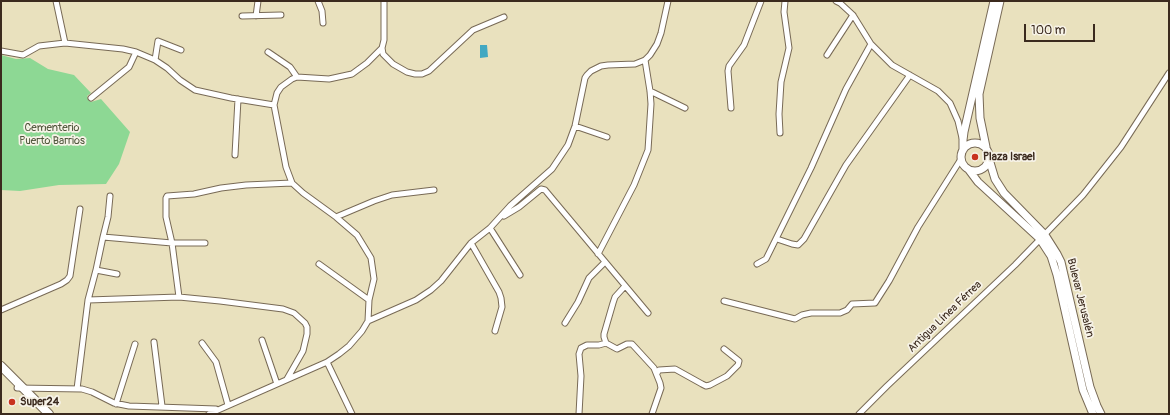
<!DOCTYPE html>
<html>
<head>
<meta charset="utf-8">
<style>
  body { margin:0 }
  #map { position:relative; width:1170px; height:415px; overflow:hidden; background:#e9e1be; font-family:Pangolin,sans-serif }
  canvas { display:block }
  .frame { position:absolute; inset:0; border:2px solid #3b2a1e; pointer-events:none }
  .scale { position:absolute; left:1024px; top:24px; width:71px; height:18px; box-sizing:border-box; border:2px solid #3b2a1e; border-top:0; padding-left:5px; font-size:12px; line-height:14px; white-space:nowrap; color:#3b2a1e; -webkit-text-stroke:3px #f7f3e8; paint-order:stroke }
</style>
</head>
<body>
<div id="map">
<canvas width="1170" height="415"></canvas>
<div class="frame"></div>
<div class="scale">100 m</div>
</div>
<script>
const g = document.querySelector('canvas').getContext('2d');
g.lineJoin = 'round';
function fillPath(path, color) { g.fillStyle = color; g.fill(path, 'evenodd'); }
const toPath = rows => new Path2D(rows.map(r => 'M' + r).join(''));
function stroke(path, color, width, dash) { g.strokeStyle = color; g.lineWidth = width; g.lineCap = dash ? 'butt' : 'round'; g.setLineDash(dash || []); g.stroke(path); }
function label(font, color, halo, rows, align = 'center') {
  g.font = font + ' Pangolin,sans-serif'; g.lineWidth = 3.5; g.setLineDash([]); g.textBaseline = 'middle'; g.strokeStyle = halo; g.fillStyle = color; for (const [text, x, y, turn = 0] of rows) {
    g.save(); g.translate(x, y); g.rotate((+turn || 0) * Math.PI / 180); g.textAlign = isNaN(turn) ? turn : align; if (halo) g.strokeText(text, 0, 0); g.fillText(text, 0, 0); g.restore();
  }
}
fillPath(toPath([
  [1,55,16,59,30,58,48,69,74,75,91,93,87,96,91,102,101,99,130,132,119,164,106,184,59,185,20,191,1,190]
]), '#8dd894');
fillPath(toPath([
  [480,45,487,45,488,57,480,58]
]), '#42a8c2');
const minor = toPath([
  [56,1,65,43],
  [318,1,322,11,323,23],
  [836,1,840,3,853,15,871,44,892,65,938,91,950,103,958,121,962,138],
  [242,16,281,15],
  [256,16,258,1],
  [382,48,383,54,393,64,407,72,415,74,422,74,429,71,473,30,504,17],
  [1,51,23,55,39,46,65,43,123,49,136,52,155,60,167,68,180,80,195,90,231,98,274,105],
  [268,52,290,67,297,77],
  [827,55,853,15],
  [155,60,158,41,181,50],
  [650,91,685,108],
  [91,98,129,67,136,52],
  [731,108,728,71,729,66,744,45,761,1],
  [575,126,607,137],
  [780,133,779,114,781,82,789,48,784,12,785,1],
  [235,155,238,99],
  [110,196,108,217,103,237,172,243,205,243],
  [504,216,519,207,541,189,545,190,648,313],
  [336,217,374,201,392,195,434,190],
  [490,228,520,275],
  [777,239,792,244,798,245,804,239,846,165,910,75],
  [471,243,499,292,501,298,502,307,495,331],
  [598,254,634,185,648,150,651,104,650,91,645,60],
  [319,264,369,300],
  [757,264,766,259,811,168,846,89,871,44],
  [96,270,103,237],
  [625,286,615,297,613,303,604,334,604,337,606,343,617,349,627,344,632,344,654,368,660,383,661,388,652,414],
  [179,297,172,243,166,217,166,198,167,196,194,194,221,188,246,185,292,183],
  [88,300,179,297,220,301,283,309,294,313,305,323,307,327,307,334,303,351,287,379],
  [724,301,795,319,802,315,811,313,840,313,847,310,852,304,875,303,889,281,918,227,961,159],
  [1,310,61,284,67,280,70,276,80,209],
  [368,321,416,300,431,290,441,281,471,243,490,228,510,206,552,169,568,145,575,126,585,78,587,75,591,71,601,66,608,65,635,64,645,60,650,55,657,44,661,33,668,1],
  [565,323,578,302,589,278,605,262],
  [262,340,277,384],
  [154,342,162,406],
  [202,343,216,362,228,405],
  [327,362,352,414],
  [657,373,659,370,675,369,702,384,706,386,710,385,727,376,738,365,739,361,724,349],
  [17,388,82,389,92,392,114,403,129,406,216,409],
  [77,389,88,300,96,270,117,274],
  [116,404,135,344],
  [209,414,327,362,339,354,349,346,362,331,368,321,369,300,374,279,371,258,357,235,336,217,303,193,292,183,286,167,274,105,277,93,281,87,292,79,297,77,329,79,352,74,367,63,382,48,384,40,384,1],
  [579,414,581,376,579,354,581,348,587,345,599,345,606,343],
  [859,414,887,386,1015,265,1083,195,1121,147,1169,73]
]);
const secondary = toPath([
  '961 157a14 14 0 1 1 28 0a14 14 0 1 1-28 0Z',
  [986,147,980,118,979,94,1000,1],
  [963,150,963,140,964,132,994,1],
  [989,159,995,179,1004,193,1045,235,1057,254,1061,262,1090,387,1097,406,1101,414],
  [969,170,978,182,1040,239,1051,256,1057,275,1083,390,1093,414]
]);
const primary = toPath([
  [1,366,49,414]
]);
stroke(minor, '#786a56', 7);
stroke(secondary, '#786a56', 9);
stroke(primary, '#786a56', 10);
stroke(minor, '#fff', 5);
stroke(secondary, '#fff', 7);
stroke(primary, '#fff', 8);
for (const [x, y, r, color] of [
  [975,157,4,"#c8321e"],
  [12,402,4,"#c8321e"]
]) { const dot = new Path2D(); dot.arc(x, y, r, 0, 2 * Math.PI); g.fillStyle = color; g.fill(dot); stroke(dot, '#f7f3e8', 1.5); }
label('11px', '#50563c', '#f7f3e8', [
  ["Cementerio",52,128],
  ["Puerto Barrios",52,141]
]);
label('bold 11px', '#3b2a1e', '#f7f3e8', [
  ["Plaza Israel",983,157],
  ["Super24",20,402]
], 'left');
label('11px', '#3b2a1e', '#f7f3e8', [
  ["Bulevar Jerusalén",1080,298,76],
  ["Antigua Línea Férrea",945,317,-44]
]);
</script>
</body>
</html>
